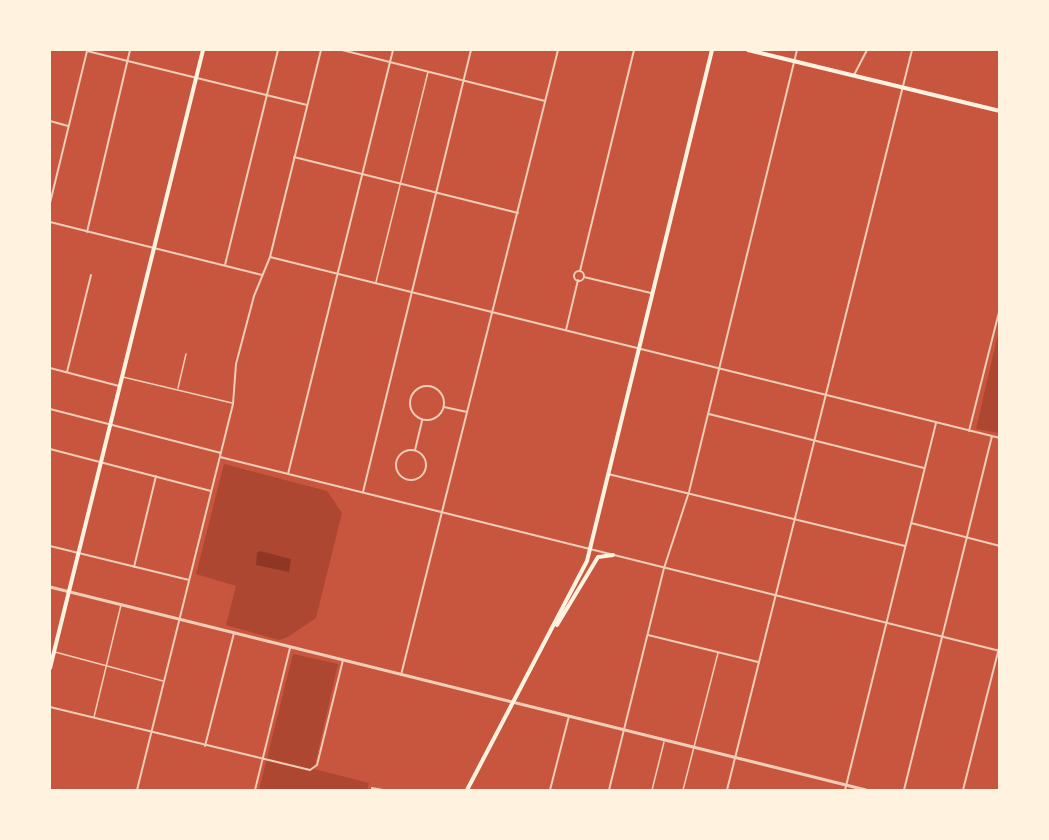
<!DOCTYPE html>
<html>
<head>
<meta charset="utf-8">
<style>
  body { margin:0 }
  #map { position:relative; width:1049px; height:840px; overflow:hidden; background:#c8553d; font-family:"Fira Sans Condensed",sans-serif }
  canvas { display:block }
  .frame { position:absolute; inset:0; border:51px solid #fff3e0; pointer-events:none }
</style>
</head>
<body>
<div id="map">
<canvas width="1049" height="840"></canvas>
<div class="frame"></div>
</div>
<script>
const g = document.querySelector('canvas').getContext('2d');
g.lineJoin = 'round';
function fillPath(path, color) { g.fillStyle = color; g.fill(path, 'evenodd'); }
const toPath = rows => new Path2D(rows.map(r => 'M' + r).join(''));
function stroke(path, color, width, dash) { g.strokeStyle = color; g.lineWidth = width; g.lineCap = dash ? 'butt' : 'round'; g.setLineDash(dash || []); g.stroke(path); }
fillPath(toPath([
  [999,330,1000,433,999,433,976,429],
  [224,464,327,491,342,513,316,618,288,637,279,640,226,625,236,586,196,574],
  [293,654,338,664,314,769,369,783,367,790,259,790]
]), '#ae4732');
fillPath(toPath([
  [260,551,291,559,289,572,256,565,257,553]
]), '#8f3625');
stroke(toPath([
  [376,282,428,72],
  [123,377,232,403],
  [178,388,186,354],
  [55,652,163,681],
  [94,717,121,605],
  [652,790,664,742],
  [683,790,718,653]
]), '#f1ccb7', 1.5);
stroke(toPath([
  [342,50,545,101],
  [87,51,307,105],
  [854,75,867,50],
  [50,121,68,126],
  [294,157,518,213],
  [50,203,87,51],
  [50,222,262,275],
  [87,232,130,50],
  [270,257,1000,438],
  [225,265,278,50],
  [580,271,634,50],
  '574 276a5 5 0 1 1 10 0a5 5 0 1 1-10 0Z',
  [584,277,651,293],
  [566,330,578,280],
  [50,368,119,386],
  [67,372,91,275],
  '410 403a17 17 0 1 1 34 0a17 17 0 1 1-34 0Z',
  [444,407,467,412],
  [50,409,221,453],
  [709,414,924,468],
  [969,431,1000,308],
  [50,449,211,491],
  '396 465a15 15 0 1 1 30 0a15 15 0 1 1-30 0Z',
  [415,450,422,421],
  [220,457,1000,651],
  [288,474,393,50],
  [608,474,905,546],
  [363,492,471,50],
  [911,523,1000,546],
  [50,546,189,580],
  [134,567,156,476],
  [648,635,758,662],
  [401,675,558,50],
  [50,707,310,770,317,765,343,660],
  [205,746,234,633],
  [137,790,233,404,236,364,254,296,270,257,321,50],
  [255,790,290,648],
  [372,790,372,788,383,790],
  [550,790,569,716],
  [609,790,664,568,689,492,797,50],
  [727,790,912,50],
  [845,790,936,423],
  [904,790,992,436],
  [963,790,1000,644]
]), '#f1ccb7', 2);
stroke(toPath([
  [50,587,866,790]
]), '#f1ccb7', 3);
stroke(toPath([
  [748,50,1000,111],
  [50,668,203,50]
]), '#fff3e0', 4);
stroke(toPath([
  [557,625,598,557,613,555],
  [467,790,587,561,712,50]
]), '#fff3e0', 4);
</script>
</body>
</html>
